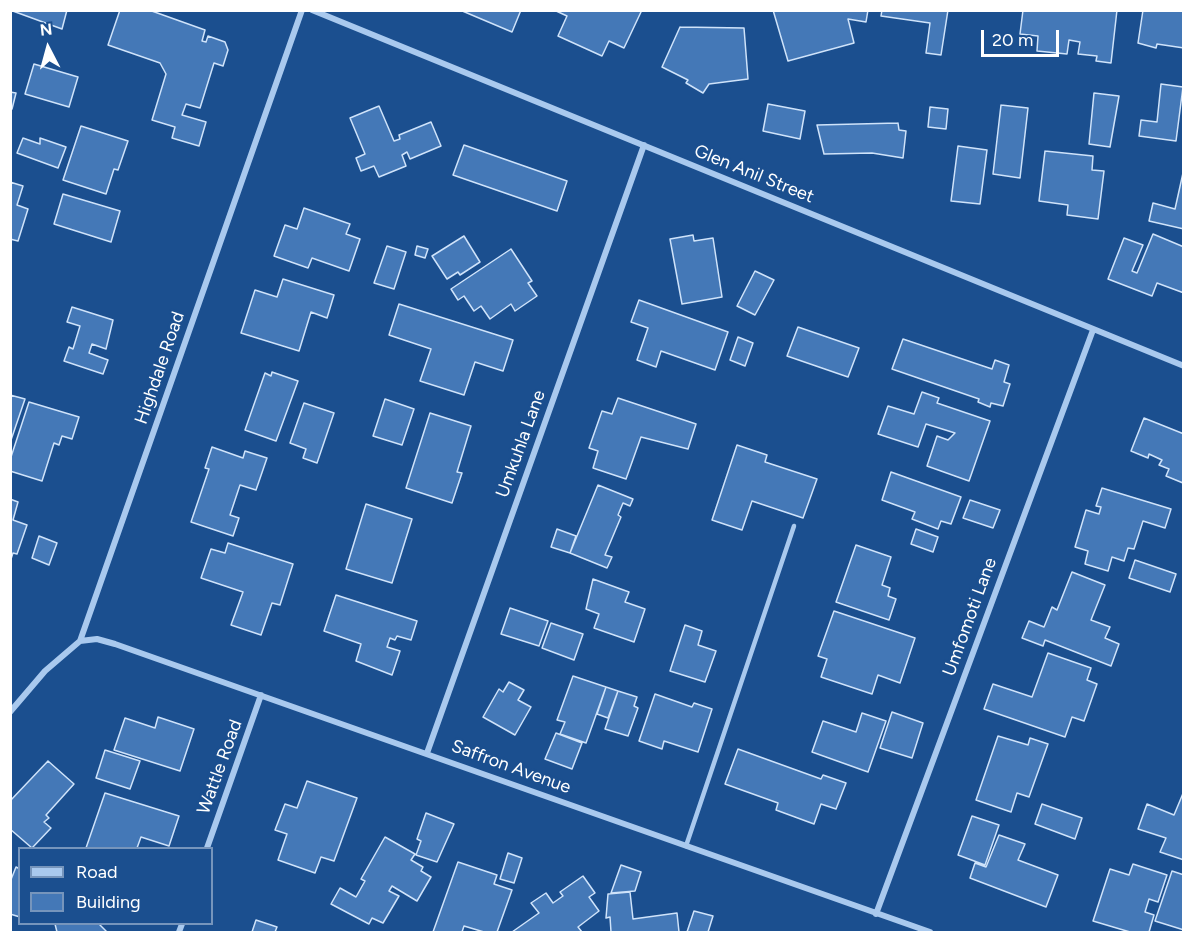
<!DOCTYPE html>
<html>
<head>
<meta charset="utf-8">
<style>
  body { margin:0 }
  #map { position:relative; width:1194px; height:943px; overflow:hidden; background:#1b4f8f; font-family:Figtree,sans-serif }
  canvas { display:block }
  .frame { position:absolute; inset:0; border:12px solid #fff; pointer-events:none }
  .legend { position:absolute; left:18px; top:847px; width:195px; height:78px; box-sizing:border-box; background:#1b4f8f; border:2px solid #7695bc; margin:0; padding:8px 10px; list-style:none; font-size:18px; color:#fff }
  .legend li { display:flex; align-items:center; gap:12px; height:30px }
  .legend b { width:30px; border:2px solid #7695bc }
  .north { position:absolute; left:18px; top:18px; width:60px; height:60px; -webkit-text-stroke:4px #1b4f8f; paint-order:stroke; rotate:354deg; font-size:16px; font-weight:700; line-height:24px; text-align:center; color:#fff }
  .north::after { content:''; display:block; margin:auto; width:21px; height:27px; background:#fff; clip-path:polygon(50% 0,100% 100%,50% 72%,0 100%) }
  .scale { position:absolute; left:981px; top:30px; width:78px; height:27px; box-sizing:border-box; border:3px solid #fff; border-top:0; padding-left:8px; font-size:18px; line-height:21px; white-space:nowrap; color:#fff; -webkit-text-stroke:4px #1b4f8f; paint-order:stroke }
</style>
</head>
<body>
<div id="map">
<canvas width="1194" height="943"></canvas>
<div class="frame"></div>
<ul class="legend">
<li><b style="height:8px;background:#a9c9ee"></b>Road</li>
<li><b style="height:16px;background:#4478b7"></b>Building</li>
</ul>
<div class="north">N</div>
<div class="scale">20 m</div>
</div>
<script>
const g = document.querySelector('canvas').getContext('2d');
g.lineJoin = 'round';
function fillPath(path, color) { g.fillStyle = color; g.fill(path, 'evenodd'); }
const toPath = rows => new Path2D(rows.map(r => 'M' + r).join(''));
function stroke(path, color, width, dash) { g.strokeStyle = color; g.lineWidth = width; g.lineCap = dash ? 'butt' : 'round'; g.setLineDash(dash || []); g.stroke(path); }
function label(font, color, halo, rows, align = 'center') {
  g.font = font + ' Figtree,sans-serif'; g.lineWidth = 5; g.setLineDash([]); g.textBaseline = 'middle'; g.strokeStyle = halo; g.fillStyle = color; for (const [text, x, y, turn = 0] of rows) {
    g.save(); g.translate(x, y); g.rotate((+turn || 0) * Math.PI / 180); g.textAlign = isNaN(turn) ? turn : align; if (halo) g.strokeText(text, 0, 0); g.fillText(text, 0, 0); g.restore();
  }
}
const building = toPath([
  [10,10,67,10,62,29,10,10],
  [120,10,149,10,205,30,202,41,206,42,208,36,225,42,228,50,223,66,214,63,200,108,186,104,182,115,206,122,199,146,172,138,175,127,152,120,166,74,160,63,108,45,120,10],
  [460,10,521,10,512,32,460,10],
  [554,10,638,10,641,12,624,48,609,41,602,56,558,36,567,16,554,10],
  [773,10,868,10,866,22,848,19,854,43,788,61,773,10],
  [882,10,948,10,941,55,926,53,930,23,881,16,882,10],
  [1023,10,1117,10,1111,63,1096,61,1097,56,1078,54,1080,42,1069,40,1067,54,1037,51,1038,36,1020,34,1023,10],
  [1143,10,1184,10,1184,48,1157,44,1156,48,1138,43,1143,10],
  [680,27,744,28,748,79,709,84,703,93,686,83,688,80,662,67,680,27],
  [34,64,78,77,69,107,25,94,34,64],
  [1161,84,1183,87,1176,141,1139,136,1141,120,1157,122,1161,84],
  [10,92,16,93,12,109,10,108,10,92],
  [1094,93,1119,96,1110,147,1089,144,1094,93],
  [768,104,805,111,800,139,763,131,768,104],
  [1001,105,1028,108,1020,178,993,174,1001,105],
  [379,106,394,141,400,139,399,135,431,122,441,146,410,159,407,152,402,155,406,166,379,177,374,166,361,171,356,158,365,154,350,118,379,106],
  [930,107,948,109,946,129,928,127,930,107],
  [898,123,899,130,906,131,903,158,872,153,824,154,817,125,898,123],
  [81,126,128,141,118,170,114,169,106,194,63,180,81,126],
  [23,138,40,144,40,138,66,147,58,168,17,153,23,138],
  [464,145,567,181,557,211,453,175,464,145],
  [958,146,987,150,980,204,951,201,958,146],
  [1045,151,1093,156,1092,170,1104,171,1098,219,1067,215,1068,205,1039,201,1045,151],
  [1183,173,1184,229,1149,221,1153,203,1175,209,1183,173],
  [10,182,23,186,17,205,28,209,18,241,10,239,10,182],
  [63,194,120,211,111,242,54,224,63,194],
  [304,208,350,224,346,234,360,239,349,271,312,258,308,268,274,256,285,225,297,229,304,208],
  [1153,234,1184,247,1184,293,1157,283,1152,296,1108,279,1124,238,1143,245,1132,271,1137,273,1153,234],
  [693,235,694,241,713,238,722,297,682,304,670,239,693,235],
  [464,236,480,262,460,275,458,272,447,279,432,256,464,236],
  [387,246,406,252,394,289,374,283,387,246],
  [417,246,428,249,425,258,415,255,417,246],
  [511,249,532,281,528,283,537,296,515,311,511,304,490,319,481,306,474,311,464,296,458,300,451,289,511,249],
  [755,271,774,280,755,315,737,306,755,271],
  [283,279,334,295,327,318,311,312,299,351,241,333,255,290,277,297,283,279],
  [639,300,728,332,715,370,661,351,656,367,637,360,648,328,631,322,639,300],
  [399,304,513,340,503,371,475,362,464,395,420,381,431,349,389,335,399,304],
  [72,307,113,320,106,349,92,344,89,353,108,360,103,374,64,361,69,347,73,349,80,326,67,322,72,307],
  [798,327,859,348,848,377,787,356,798,327],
  [738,337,753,343,745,366,730,360,738,337],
  [903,339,992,369,995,360,1009,365,1004,382,1010,384,1003,406,991,403,990,407,978,402,979,399,892,369,903,339],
  [272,372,298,381,276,441,245,430,265,373,271,376,272,372],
  [922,392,939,398,937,403,990,421,969,481,927,466,937,436,948,440,955,433,926,424,918,447,878,434,888,406,914,414,922,392],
  [10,395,25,399,10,443,10,395],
  [618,398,696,424,688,449,641,437,626,479,593,468,598,451,589,448,602,411,612,414,618,398],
  [385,399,414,409,402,445,373,436,385,399],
  [29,402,79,417,72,439,62,436,59,445,54,443,42,481,10,471,10,460,29,402],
  [304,403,334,413,317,463,303,458,306,449,290,443,304,403],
  [430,413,471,426,457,472,462,473,452,503,406,488,430,413],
  [1144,418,1184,434,1183,483,1166,476,1169,469,1159,465,1162,460,1149,454,1148,458,1131,451,1144,418],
  [737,445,767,455,765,462,817,479,803,518,752,501,742,530,712,520,737,445],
  [212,447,243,458,245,451,267,458,256,490,240,485,230,515,239,518,233,536,191,522,209,469,205,468,212,447],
  [891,472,961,497,951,524,941,521,938,529,912,519,915,512,882,500,891,472],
  [598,485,633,499,630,506,623,503,618,515,621,517,605,555,612,557,607,568,570,553,598,485],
  [1102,488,1171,509,1165,528,1143,521,1134,549,1128,548,1124,561,1112,557,1108,571,1085,564,1088,551,1075,547,1086,510,1099,514,1101,507,1096,506,1102,488],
  [10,499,18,502,13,520,27,525,17,554,13,553,10,562,10,499],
  [970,500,1000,510,993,528,963,518,970,500],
  [366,504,412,519,392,583,346,569,366,504],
  [557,529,576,536,570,553,551,547,557,529],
  [916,529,938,537,933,552,911,544,916,529],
  [39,536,57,543,49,565,32,558,39,536],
  [228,543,293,564,280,605,272,603,261,635,231,625,243,592,201,578,211,549,225,553,228,543],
  [856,545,891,557,882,585,890,588,888,596,896,599,889,620,836,602,856,545],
  [1135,560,1176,574,1170,592,1129,578,1135,560],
  [1072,572,1105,585,1091,620,1110,627,1105,638,1119,644,1111,666,1045,640,1043,646,1022,638,1029,621,1044,627,1052,607,1057,610,1072,572],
  [593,579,629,592,625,602,645,609,634,642,594,628,599,614,586,609,593,579],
  [336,595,417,621,411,640,397,636,395,640,390,638,387,647,400,651,392,675,356,661,361,644,324,631,336,595],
  [510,608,548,621,539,646,501,634,510,608],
  [834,611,915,638,900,683,878,675,872,694,821,677,827,659,818,656,834,611],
  [551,623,583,634,574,660,542,648,551,623],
  [685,625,702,631,698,645,716,651,705,682,670,671,685,625],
  [1048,653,1091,668,1087,680,1097,684,1084,721,1072,717,1065,737,984,709,993,684,1032,697,1048,653],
  [573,676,606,687,586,743,560,734,565,722,557,720,573,676],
  [509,682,524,690,518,700,531,707,515,735,483,717,499,689,503,692,509,682],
  [606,687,618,691,608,718,597,714,606,687],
  [618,691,637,697,634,706,638,708,628,736,605,729,618,691],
  [655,694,692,707,694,703,712,709,698,752,664,741,662,749,639,741,655,694],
  [892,712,923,723,912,758,880,748,892,712],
  [862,713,886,721,868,772,812,752,823,721,856,732,862,713],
  [158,717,194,729,180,771,114,750,125,718,155,728,158,717],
  [556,733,582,743,572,769,545,759,556,733],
  [998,736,1028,745,1030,738,1048,744,1029,797,1017,793,1011,812,976,800,998,736],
  [738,749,821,779,823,775,846,783,836,809,821,804,814,824,776,810,778,803,725,784,738,749],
  [105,750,140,761,130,789,96,778,105,750],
  [48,761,74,784,46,815,49,818,44,822,51,828,32,848,10,829,10,801,48,761],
  [307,781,357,798,334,861,321,857,315,873,278,860,287,834,275,830,285,804,297,808,307,781],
  [1184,791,1184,860,1160,852,1166,838,1138,829,1147,804,1174,815,1184,791],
  [105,793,179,816,169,846,141,837,137,848,86,848,105,793],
  [1042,804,1082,818,1075,839,1035,824,1042,804],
  [426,813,454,824,437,862,416,855,421,841,417,839,426,813],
  [972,816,999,825,985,865,958,855,972,816],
  [999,835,1025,844,1018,860,1058,875,1046,907,970,878,975,863,986,867,999,835],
  [385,837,415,854,411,860,423,867,421,871,431,877,417,901,392,886,389,891,399,896,383,923,372,918,369,924,331,904,340,888,356,897,365,881,361,879,385,837],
  [508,853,522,858,514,883,500,879,508,853],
  [458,862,497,875,494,884,512,890,497,932,484,932,464,926,462,932,433,932,458,862],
  [1133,864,1167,875,1158,902,1149,899,1145,912,1154,915,1149,932,1130,932,1093,921,1110,869,1129,875,1133,864],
  [621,865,641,872,635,891,611,893,621,865],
  [16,867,20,869,20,917,10,914,10,882,16,867],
  [1172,871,1184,875,1184,930,1155,921,1172,871],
  [583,876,595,893,589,897,599,911,578,927,582,932,512,932,539,913,531,903,546,893,553,903,563,896,560,892,583,876],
  [630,892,633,919,677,913,679,932,611,932,610,917,606,918,608,894,630,892],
  [694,911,713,916,708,932,687,932,694,911],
  [256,920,277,927,275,932,252,932,256,920],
  [55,924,99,924,107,932,57,932,55,924]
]);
fillPath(building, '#4478b7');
stroke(building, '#cfe3fa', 1.5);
stroke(toPath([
  [686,846,794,526]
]), '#a9c9ee', 4.5);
stroke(toPath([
  [312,10,1184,366],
  [80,641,97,639,115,644,930,932],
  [10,712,45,671,80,641,302,10],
  [427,753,644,145],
  [207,848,261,695],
  [876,914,1093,330],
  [179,932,182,924]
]), '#a9c9ee', 6);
label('18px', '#fff', '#1b4f8f', [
  ["Glen Anil Street",754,174,22],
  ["Highdale Road",160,368,-71],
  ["Umkuhla Lane",521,444,-70],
  ["Umfomoti Lane",970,617,-70],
  ["Wattle Road",220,767,-70],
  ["Saffron Avenue",511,767,20]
]);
</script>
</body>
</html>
